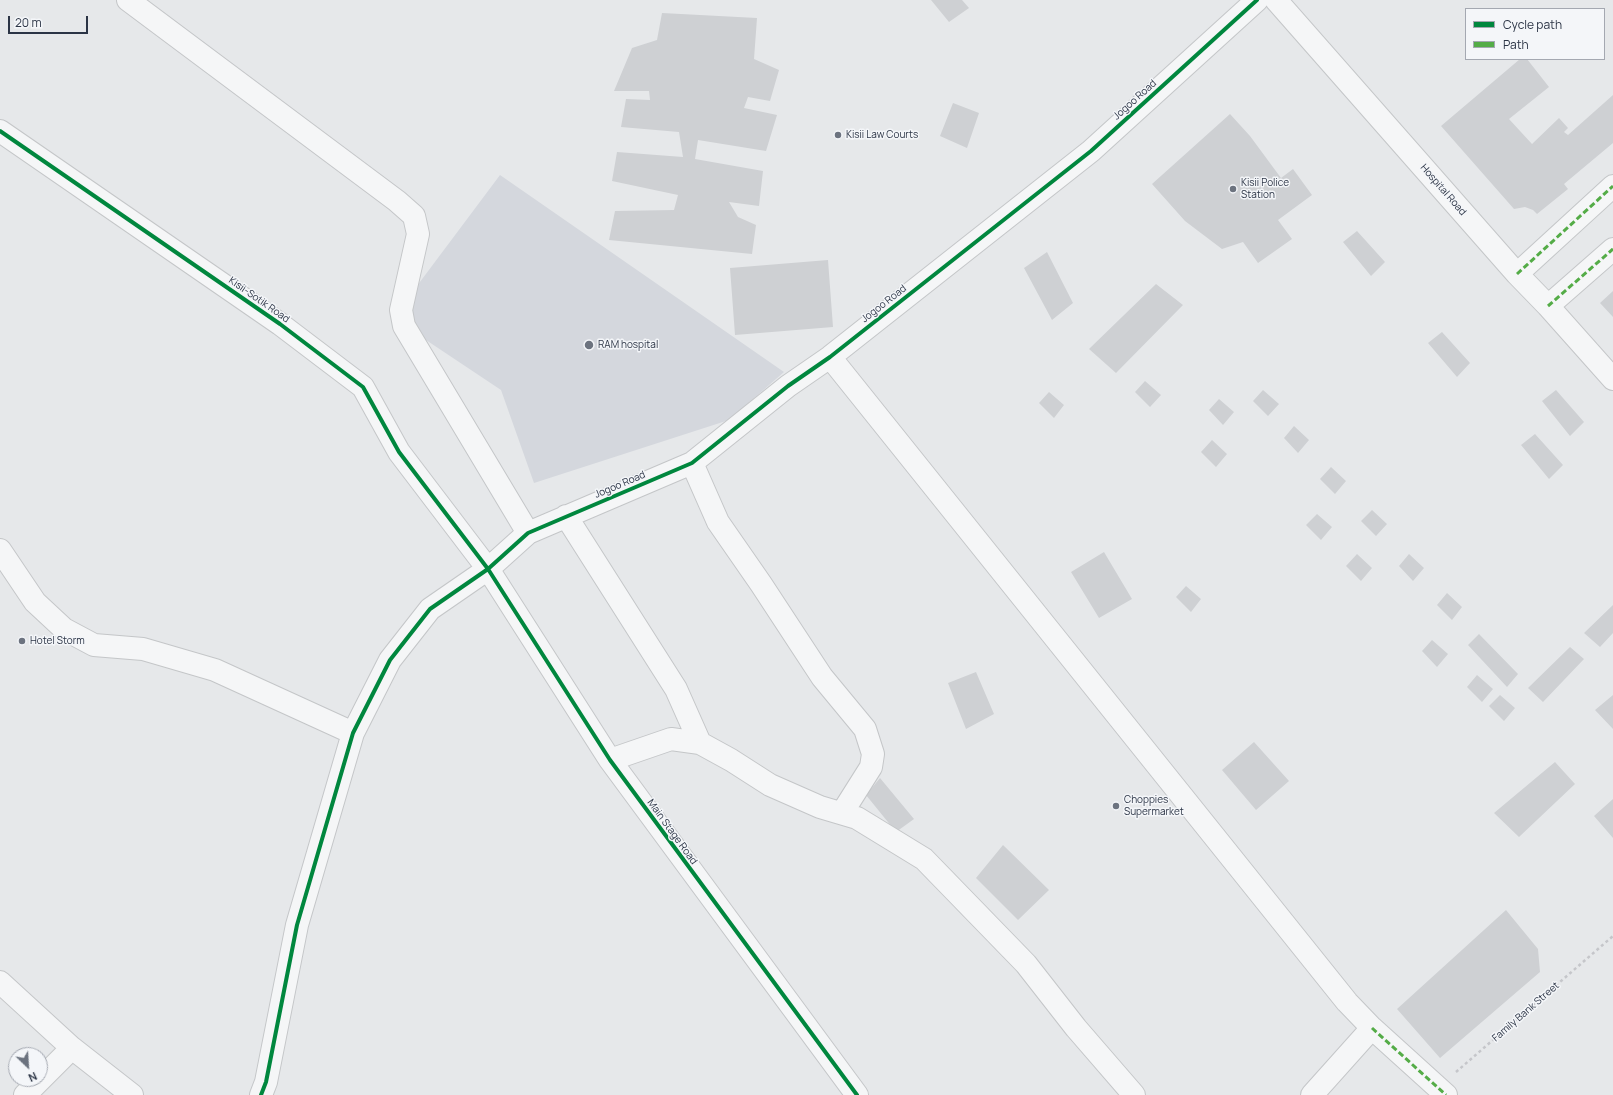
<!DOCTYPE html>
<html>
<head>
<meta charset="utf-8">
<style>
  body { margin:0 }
  #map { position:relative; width:1613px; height:1095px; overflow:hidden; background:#e6e8ea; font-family:Manrope,sans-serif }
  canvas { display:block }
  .legend { position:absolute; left:1465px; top:8px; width:140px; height:52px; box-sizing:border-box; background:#f4f6f9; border:1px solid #a4a8b1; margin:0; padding:5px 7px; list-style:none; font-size:12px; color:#2b3445 }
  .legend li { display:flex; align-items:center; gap:8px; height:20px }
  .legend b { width:20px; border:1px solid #a4a8b1 }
  .north { position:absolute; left:8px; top:1047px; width:40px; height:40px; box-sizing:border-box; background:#f4f6f9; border:1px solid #a4a8b1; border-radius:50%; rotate:155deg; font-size:11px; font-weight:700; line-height:16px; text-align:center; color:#2b3445 }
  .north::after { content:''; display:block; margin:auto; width:14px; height:18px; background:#6c737f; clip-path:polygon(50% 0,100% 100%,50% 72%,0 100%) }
  .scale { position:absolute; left:8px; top:16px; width:80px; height:18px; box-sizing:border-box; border:2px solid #2b3445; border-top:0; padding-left:5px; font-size:12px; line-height:14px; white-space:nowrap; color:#2b3445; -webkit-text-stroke:3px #f4f6f9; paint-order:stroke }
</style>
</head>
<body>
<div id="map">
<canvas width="1613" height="1095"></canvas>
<ul class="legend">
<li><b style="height:5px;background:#00873e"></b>Cycle path</li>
<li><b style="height:5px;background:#54ac47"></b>Path</li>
</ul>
<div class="north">N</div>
<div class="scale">20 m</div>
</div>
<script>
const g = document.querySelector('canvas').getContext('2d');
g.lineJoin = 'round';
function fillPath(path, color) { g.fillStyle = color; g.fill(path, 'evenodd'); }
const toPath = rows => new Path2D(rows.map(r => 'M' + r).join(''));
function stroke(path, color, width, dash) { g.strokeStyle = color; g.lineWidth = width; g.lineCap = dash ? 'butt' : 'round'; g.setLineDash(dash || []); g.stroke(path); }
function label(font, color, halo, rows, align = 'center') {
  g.font = font + ' Manrope,sans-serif'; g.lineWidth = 3; g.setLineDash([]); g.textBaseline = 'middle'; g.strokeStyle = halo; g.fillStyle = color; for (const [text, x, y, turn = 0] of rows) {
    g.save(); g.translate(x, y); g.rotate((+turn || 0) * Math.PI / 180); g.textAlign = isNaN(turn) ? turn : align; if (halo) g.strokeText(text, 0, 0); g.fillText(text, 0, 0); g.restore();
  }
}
fillPath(toPath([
  [500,175,784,372,729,420,534,483,501,390,393,318]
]), '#d4d7dd');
fillPath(toPath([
  [931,0,962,0,969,8,949,22],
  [662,13,757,18,754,59,779,70,770,101,748,97,744,108,777,115,766,151,698,140,695,159,763,171,759,206,729,202,738,217,756,225,752,254,609,240,615,211,674,210,678,195,612,181,617,152,683,157,679,132,621,127,626,99,650,100,649,91,614,91,632,48,657,40],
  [1520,59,1527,59,1549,87,1509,119,1532,144,1559,118,1568,128,1564,132,1568,135,1613,95,1613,143,1564,184,1568,189,1537,214,1533,210,1525,207,1514,209,1441,126],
  [953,103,979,113,967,148,940,136],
  [1230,114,1250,136,1281,178,1293,169,1312,195,1278,220,1292,239,1258,263,1243,242,1222,249,1185,221,1152,184],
  [1357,231,1385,262,1371,276,1343,242],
  [1047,252,1073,303,1052,320,1024,268],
  [828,260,833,327,735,335,730,268],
  [1156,284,1183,305,1116,373,1089,349],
  [1613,291,1613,317,1600,303],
  [1442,332,1470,363,1457,377,1428,343],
  [1145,381,1161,395,1150,407,1135,392],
  [1263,390,1279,404,1268,416,1253,401],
  [1556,390,1584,422,1570,436,1542,401],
  [1049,392,1064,405,1054,418,1039,403],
  [1219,399,1234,412,1223,425,1209,410],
  [1294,426,1309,440,1298,453,1284,438],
  [1535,434,1563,465,1549,479,1521,445],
  [1212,440,1227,454,1216,467,1201,452],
  [1331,467,1346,481,1335,494,1320,479],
  [1372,510,1387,524,1376,536,1361,521],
  [1317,514,1332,527,1321,540,1306,525],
  [1104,552,1132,599,1099,618,1071,572],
  [1357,554,1372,568,1361,581,1346,566],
  [1409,554,1424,568,1413,581,1399,566],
  [1186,586,1201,599,1191,612,1176,597],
  [1447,593,1462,607,1452,620,1437,605],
  [1613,605,1613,633,1600,647,1584,633],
  [1479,634,1518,674,1507,687,1468,645],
  [1432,640,1448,654,1437,667,1422,651],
  [1570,647,1584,659,1543,702,1528,688],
  [976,672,994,714,966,729,948,683],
  [1477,675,1493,689,1482,702,1467,687],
  [1500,695,1515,708,1504,721,1489,706],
  [1613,695,1613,729,1595,710],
  [1254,742,1289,781,1256,810,1222,770],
  [1555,762,1575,784,1519,837,1494,813],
  [880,778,914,819,896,832,866,795],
  [1613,799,1613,838,1594,816],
  [1003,845,1049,890,1018,920,976,878],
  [1506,910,1538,949,1540,972,1440,1058,1397,1009]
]), '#ced0d3');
const minor = toPath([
  [128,0,397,201,414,216,418,234,401,310,404,326,528,533],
  [1276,0,1517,274,1548,306,1613,379],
  [0,131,280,324,363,387,399,452,488,569,610,760,857,1095],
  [1517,274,1613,186],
  [1548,306,1613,249],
  [830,357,1347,1002,1372,1028,1446,1095],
  [692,463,718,522,761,584,822,677,865,729,873,754,871,767,842,813],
  [566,516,676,689,700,743],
  [0,550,35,602,64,629,94,645,143,649,215,670,353,733],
  [610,760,671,739,700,743,731,760,770,785,820,807,857,818,924,859,1026,964,1076,1028,1134,1095],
  [0,982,72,1048,132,1095],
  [25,1095,72,1048],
  [261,1095,266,1082,297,925,353,733,390,660,430,609,488,569,528,533,692,463,788,386,830,357,1091,151,1257,0],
  [1312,1095,1372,1028]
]);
stroke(minor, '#c4c6c8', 24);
stroke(toPath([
  [1456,1072,1613,936]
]), '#c5c6ca', 2.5, [3, 3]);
stroke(minor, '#f5f6f7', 22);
stroke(toPath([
  [1517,274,1613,186],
  [1548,306,1613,249],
  [1372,1028,1446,1095]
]), '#54ac47', 3, [6, 3]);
stroke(toPath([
  [0,131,280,324,363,387,399,452,488,569,610,760,857,1095],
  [261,1095,266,1082,297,925,353,733,390,660,430,609,488,569,528,533,692,463,788,386,830,357,1091,151,1257,0]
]), '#00873e', 4);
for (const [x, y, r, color] of [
  [838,135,4,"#6c737f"],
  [1233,189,4,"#6c737f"],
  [589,345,5,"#6c737f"],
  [22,641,4,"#6c737f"],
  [1116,806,4,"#6c737f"]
]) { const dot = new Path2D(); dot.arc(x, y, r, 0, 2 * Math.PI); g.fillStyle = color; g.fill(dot); stroke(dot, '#f4f6f9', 1.5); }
label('10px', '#2b3445', '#f4f6f9', [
  ["Jogoo Road",1135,100,-42],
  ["Hospital Road",1443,190,49],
  ["Kisii-Sotik Road",259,300,35],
  ["Jogoo Road",884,304,-38],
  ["Jogoo Road",620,485,-23],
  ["Main Stage Road",672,832,54],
  ["Family Bank Street",1526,1012,-41]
]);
label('10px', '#2b3445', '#f4f6f9', [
  ["Kisii Law Courts",846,135],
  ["Kisii Police",1241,183],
  ["Station",1241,195],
  ["RAM hospital",598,345],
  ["Hotel Storm",30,641],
  ["Choppies",1124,800],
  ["Supermarket",1124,812]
], 'left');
</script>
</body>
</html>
